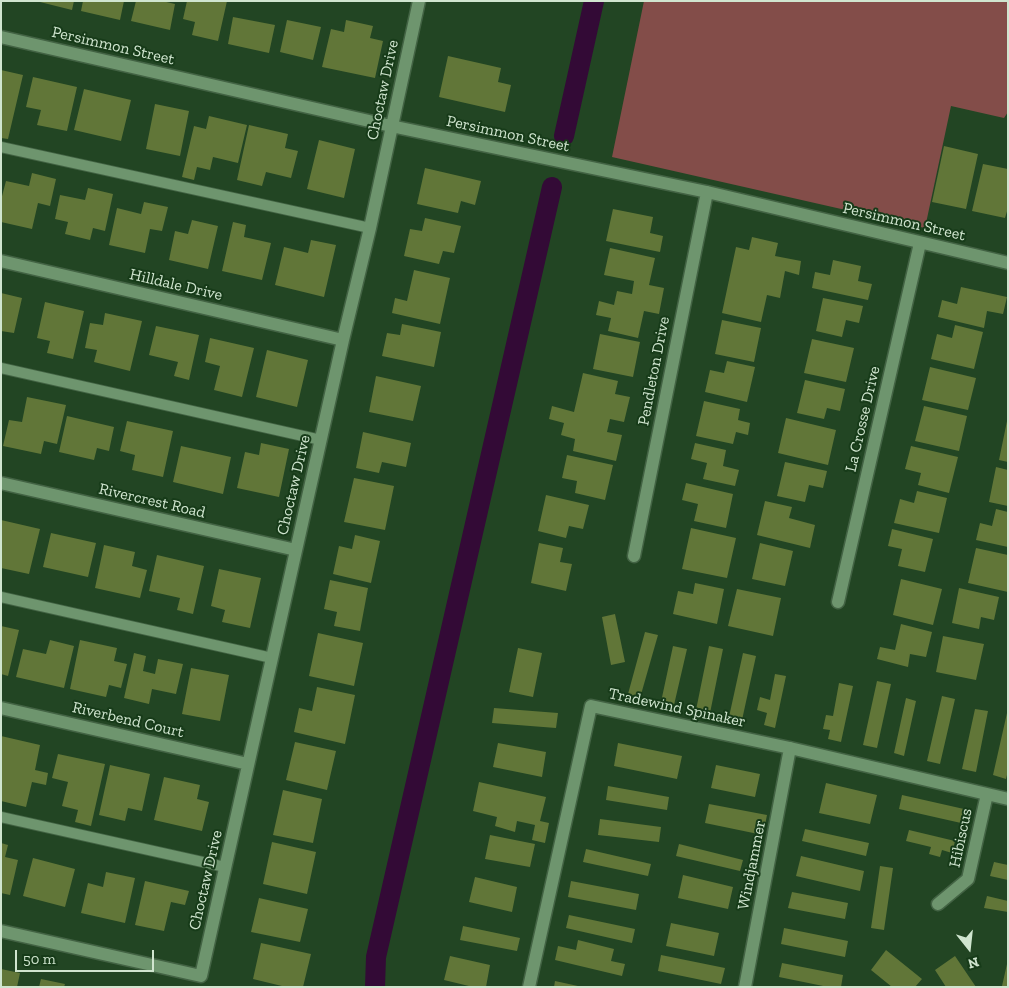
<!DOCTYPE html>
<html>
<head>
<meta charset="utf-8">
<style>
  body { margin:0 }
  #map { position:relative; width:1009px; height:988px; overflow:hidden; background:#224523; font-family:"Zilla Slab",serif }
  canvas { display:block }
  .frame { position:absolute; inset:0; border:2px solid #d0e5cf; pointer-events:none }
  .north { position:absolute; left:944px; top:923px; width:50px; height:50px; -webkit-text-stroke:4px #173b19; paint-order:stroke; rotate:164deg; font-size:14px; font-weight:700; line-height:20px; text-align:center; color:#d0e5cf }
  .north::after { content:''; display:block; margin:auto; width:18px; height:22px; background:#d0e5cf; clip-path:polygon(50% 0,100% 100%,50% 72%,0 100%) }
  .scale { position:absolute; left:15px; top:950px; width:139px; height:22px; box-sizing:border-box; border:2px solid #d0e5cf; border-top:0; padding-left:6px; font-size:15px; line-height:18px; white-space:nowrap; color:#d0e5cf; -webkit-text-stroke:4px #173b19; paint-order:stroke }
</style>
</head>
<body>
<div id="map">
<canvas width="1009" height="988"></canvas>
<div class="frame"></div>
<div class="north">N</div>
<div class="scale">50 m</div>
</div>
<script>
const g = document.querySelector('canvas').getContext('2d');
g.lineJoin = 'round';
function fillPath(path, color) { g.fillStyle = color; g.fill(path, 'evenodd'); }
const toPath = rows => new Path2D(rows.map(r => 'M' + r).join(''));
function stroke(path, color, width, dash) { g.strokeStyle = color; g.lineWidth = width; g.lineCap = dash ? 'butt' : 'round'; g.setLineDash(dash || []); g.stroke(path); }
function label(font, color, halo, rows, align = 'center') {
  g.font = font + ' "Zilla Slab",serif'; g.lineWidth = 4; g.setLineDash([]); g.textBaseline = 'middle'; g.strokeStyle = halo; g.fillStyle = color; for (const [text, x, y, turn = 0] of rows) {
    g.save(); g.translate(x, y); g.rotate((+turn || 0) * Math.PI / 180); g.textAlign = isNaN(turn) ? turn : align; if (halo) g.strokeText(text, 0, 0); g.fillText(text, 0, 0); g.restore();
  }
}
fillPath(toPath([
  [644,1,1008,1,1008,112,1004,118,951,106,925,228,612,157]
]), '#834d49');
stroke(toPath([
  [564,136,594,1],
  [375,987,376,957,552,187]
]), '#330a36', 20);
fillPath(toPath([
  [36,1,74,1,72,10],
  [83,1,124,1,120,20,81,11],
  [136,1,162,1,175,4,170,30,131,21],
  [187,1,227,1,218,41,192,35,195,22,183,19],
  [233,17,275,25,269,53,228,44],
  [287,20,321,27,313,60,280,52],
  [346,20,373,26,370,38,383,41,375,78,322,67,331,29,344,32],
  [448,56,501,68,498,82,511,85,505,112,439,97],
  [1,70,23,75,8,139,1,138],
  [33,77,77,87,67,131,37,125,41,110,26,107],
  [84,89,131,100,121,141,74,130],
  [155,104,189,111,180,156,146,149],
  [209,116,247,125,238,163,213,157,210,170,197,167,194,180,182,177,194,126,206,129],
  [249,125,288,134,285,148,298,151,291,178,266,172,262,186,237,180],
  [319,140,355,149,344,198,307,189],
  [944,146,978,154,966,209,932,202],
  [983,164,1008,169,1008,208,1005,218,972,211],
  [425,168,481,181,475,205,461,201,458,213,417,204],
  [32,173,56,179,50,206,38,203,32,229,1,222,1,200,6,181,29,186],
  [88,188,113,194,105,231,93,228,90,240,65,234,68,222,55,219,60,195,85,200],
  [144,202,168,207,162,231,150,229,145,253,109,245,117,208,141,214],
  [613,209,653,217,650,233,663,236,660,252,606,241],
  [425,218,461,226,454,253,443,251,439,264,404,256,410,229,422,231],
  [192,220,218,226,208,269,169,260,175,231,188,234],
  [233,222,246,225,244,237,271,243,262,280,222,271],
  [752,237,778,243,775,256,801,261,799,275,785,271,780,298,767,295,761,322,722,313,736,247,749,250],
  [311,240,336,245,324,297,275,285,284,247,308,253],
  [610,248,655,258,649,285,664,288,659,314,644,311,638,338,608,331,611,318,596,315,599,301,614,305,617,291,632,294,634,281,604,275],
  [833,260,861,266,858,281,872,284,868,300,812,288,815,272,830,275],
  [414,270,450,278,440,324,392,313,395,298,407,301],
  [961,287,1007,297,1003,314,987,311,984,328,938,317,942,300,957,304],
  [1,293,22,298,14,333,1,331],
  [823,298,863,306,859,323,846,320,842,337,816,331],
  [45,302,84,311,73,359,47,353,50,341,37,338],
  [105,313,142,321,130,371,94,362,97,350,85,348,90,323,103,325],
  [722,320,761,328,754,362,715,354],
  [402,324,441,332,434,367,382,356,387,333,400,335],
  [955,325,983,332,974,369,931,359,937,334,952,338],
  [156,326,199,335,189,380,174,376,178,362,149,355],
  [600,334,640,342,633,377,593,369],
  [210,338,254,348,242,397,214,390,220,366,205,362],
  [812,339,854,348,846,382,804,373],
  [267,350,308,360,297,407,256,397],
  [727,361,755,367,747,402,705,392,710,370,724,373],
  [930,367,976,378,968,410,922,400],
  [583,373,618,381,615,394,630,397,624,422,610,419,607,432,622,435,616,461,573,451,575,439,561,435,564,423,549,419,552,406,574,412],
  [376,376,421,386,413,421,369,412],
  [805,380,845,389,840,411,827,408,824,419,797,413],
  [27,397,66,405,57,444,44,441,41,454,3,446,9,420,22,422],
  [704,401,740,409,738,420,750,423,748,435,736,432,733,444,696,436],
  [924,406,967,416,959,451,915,441],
  [67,416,114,427,109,451,97,448,94,460,59,452],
  [786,418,836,430,828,465,778,453],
  [127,421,173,431,163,477,132,470,135,455,120,451],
  [1007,421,1008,421,1008,462,999,460],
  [363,432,411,443,406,467,382,462,379,473,356,468],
  [261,443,289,449,279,497,237,488,245,452,259,455],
  [695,443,726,450,723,466,739,470,735,486,703,479,707,463,691,459],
  [181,446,231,457,223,494,173,482],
  [911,446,958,457,949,493,918,485,921,473,905,469],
  [567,455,613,465,605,500,575,493,577,481,562,478],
  [785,462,827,471,823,488,809,485,805,502,777,496],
  [996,467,1008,470,1008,506,989,502],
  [354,478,394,486,385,530,344,522],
  [686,483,733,494,726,528,694,521,698,504,682,500],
  [917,491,947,498,939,533,894,523,900,499,914,503],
  [546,495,589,505,583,529,569,526,566,538,538,531],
  [765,501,792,507,789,518,815,525,810,548,757,535],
  [996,509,1008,512,1008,547,976,540,980,523,992,526],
  [1,520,40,529,29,574,1,568],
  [691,528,736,538,727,578,682,569],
  [892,529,933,539,925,572,898,566,902,549,888,546],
  [51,533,96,543,88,577,43,567],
  [355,535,380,541,371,583,333,574,339,546,352,549],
  [539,543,563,548,560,562,572,564,566,591,531,583],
  [760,543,793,551,785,586,752,579],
  [104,545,135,552,132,566,147,570,140,598,95,588],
  [976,548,1008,555,1008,592,968,583],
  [157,555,204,566,193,614,177,610,180,598,149,591],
  [219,569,261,578,250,628,222,622,225,610,211,606],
  [901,579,942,589,933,625,893,615],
  [330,580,368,588,360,631,334,626,337,612,324,609],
  [695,583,724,589,717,624,673,614,678,591,693,594],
  [959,588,999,597,994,620,981,617,979,629,952,623],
  [737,589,781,598,773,636,728,626],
  [615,614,625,662,611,665,602,617],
  [901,624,932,632,926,657,910,654,908,667,877,659,880,647,895,650],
  [1,626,19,630,8,676,1,674],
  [645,632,658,635,640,698,628,694],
  [318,633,363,643,354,686,309,676],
  [943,636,984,644,976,680,936,672],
  [50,640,74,646,64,688,16,677,23,649,46,654],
  [80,640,117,648,114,661,127,664,121,688,109,685,106,697,70,689],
  [673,646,687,649,674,705,661,702],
  [709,646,723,649,710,713,696,710],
  [518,648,542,653,533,697,509,692],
  [134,653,146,656,143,671,155,674,158,659,183,664,176,694,152,689,149,704,124,698],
  [743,653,756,656,742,720,729,717],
  [191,668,229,675,220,721,182,714],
  [775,674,786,676,775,728,764,725,767,713,757,710,760,697,770,700],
  [877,681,891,684,877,748,863,745],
  [839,683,853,686,841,742,828,739,830,730,823,729,826,715,833,716],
  [317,687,355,695,345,744,294,732,299,708,312,711],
  [942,696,955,699,940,764,927,761],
  [906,698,916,701,904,756,894,753],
  [494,708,558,713,556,728,492,723],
  [975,709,988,711,976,772,962,769],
  [1007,713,1008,771,1006,779,993,775],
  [1,736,40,745,35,770,48,773,46,785,32,782,26,807,1,801],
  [295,742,336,751,327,790,286,780],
  [498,743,546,752,542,777,493,767],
  [618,743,682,756,677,779,614,766],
  [58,754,105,764,91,826,75,822,78,810,62,806,68,782,52,778],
  [110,765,150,774,142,811,128,808,125,821,99,815],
  [716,765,760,774,755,797,711,788],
  [164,777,200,785,197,799,209,802,202,831,154,820],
  [479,782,546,797,540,821,549,823,545,843,532,840,535,825,517,821,515,832,495,826,497,817,473,811],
  [826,783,877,795,870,824,819,813],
  [608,786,669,797,667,810,606,800],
  [283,790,322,799,313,843,273,835],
  [902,795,964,809,961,823,899,809],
  [709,804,767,815,763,835,705,823],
  [600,819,661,827,659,842,598,835],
  [805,829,869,843,866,856,802,841],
  [909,830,955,841,952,853,942,850,940,857,929,854,931,847,906,841],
  [490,835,535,844,530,867,485,859],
  [272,842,316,852,307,894,263,884],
  [1,843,8,845,5,857,18,860,10,895,1,893],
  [679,844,743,860,740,871,676,856],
  [586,849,651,864,648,876,583,862],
  [801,856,864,871,860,891,796,876],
  [33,858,75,869,65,907,23,896],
  [994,862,1008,865,1008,880,990,876],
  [880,866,893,868,884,930,871,928],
  [106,872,135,878,125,923,81,913,88,883,103,887],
  [683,875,733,887,728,909,678,898],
  [475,877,517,887,512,912,469,902],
  [145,881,189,891,185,905,171,902,164,931,135,925],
  [571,881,639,894,636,910,568,897],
  [792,892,848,903,845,919,788,908],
  [987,896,1008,901,1008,912,984,908],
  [259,898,308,909,300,942,251,932],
  [569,915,635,929,632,943,566,928],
  [671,923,719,933,714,956,666,946],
  [463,926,520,938,517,951,460,940],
  [784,928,848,941,845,957,781,944],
  [578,940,614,949,611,961,625,964,622,976,555,960,558,946,576,950],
  [261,943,311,954,303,987,286,987,253,979],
  [886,950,922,979,915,987,892,987,871,970],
  [661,955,725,968,721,984,658,971],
  [450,956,490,965,486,987,473,987,444,980],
  [955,956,976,987,946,987,935,970],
  [782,963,843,975,841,987,828,987,779,977],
  [1007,964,1008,987,1006,987,1002,986],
  [1,969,20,973,17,987,1,987],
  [41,979,65,984,64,987,39,987],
  [555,981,578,986,578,987,554,987]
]), '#617638');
const lane = toPath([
  [1,147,370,228],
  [1,368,321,440],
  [1,597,272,658],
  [1,817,225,867]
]);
const street = toPath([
  [1,37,391,126,707,192,1008,263],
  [1,261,343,340],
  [1,483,296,550],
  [634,556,707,192],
  [838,602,920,243],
  [1,708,248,764],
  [938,904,968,879,987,794],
  [1,931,201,976,343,340,370,228,419,1],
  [529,987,591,706,790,748,1008,799],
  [745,987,790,748]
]);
stroke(lane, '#436344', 12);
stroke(street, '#436344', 15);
stroke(lane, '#6e956e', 10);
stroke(street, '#6e956e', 12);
label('16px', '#d0e5cf', '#173b19', [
  ["Persimmon Street",113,46,13],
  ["Choctaw Drive",383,90,-78],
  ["Persimmon Street",508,134,12],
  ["Persimmon Street",904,222,13],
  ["Hilldale Drive",176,285,13],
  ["Pendleton Drive",654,371,-79],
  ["La Crosse Drive",863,419,-77],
  ["Choctaw Drive",294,485,-77],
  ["Rivercrest Road",152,501,13],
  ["Tradewind Spinaker",677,708,12],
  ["Riverbend Court",128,720,13],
  ["Hibiscus",961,838,-78],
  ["Windjammer",752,865,-79],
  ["Choctaw Drive",206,880,-77]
]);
</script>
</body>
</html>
